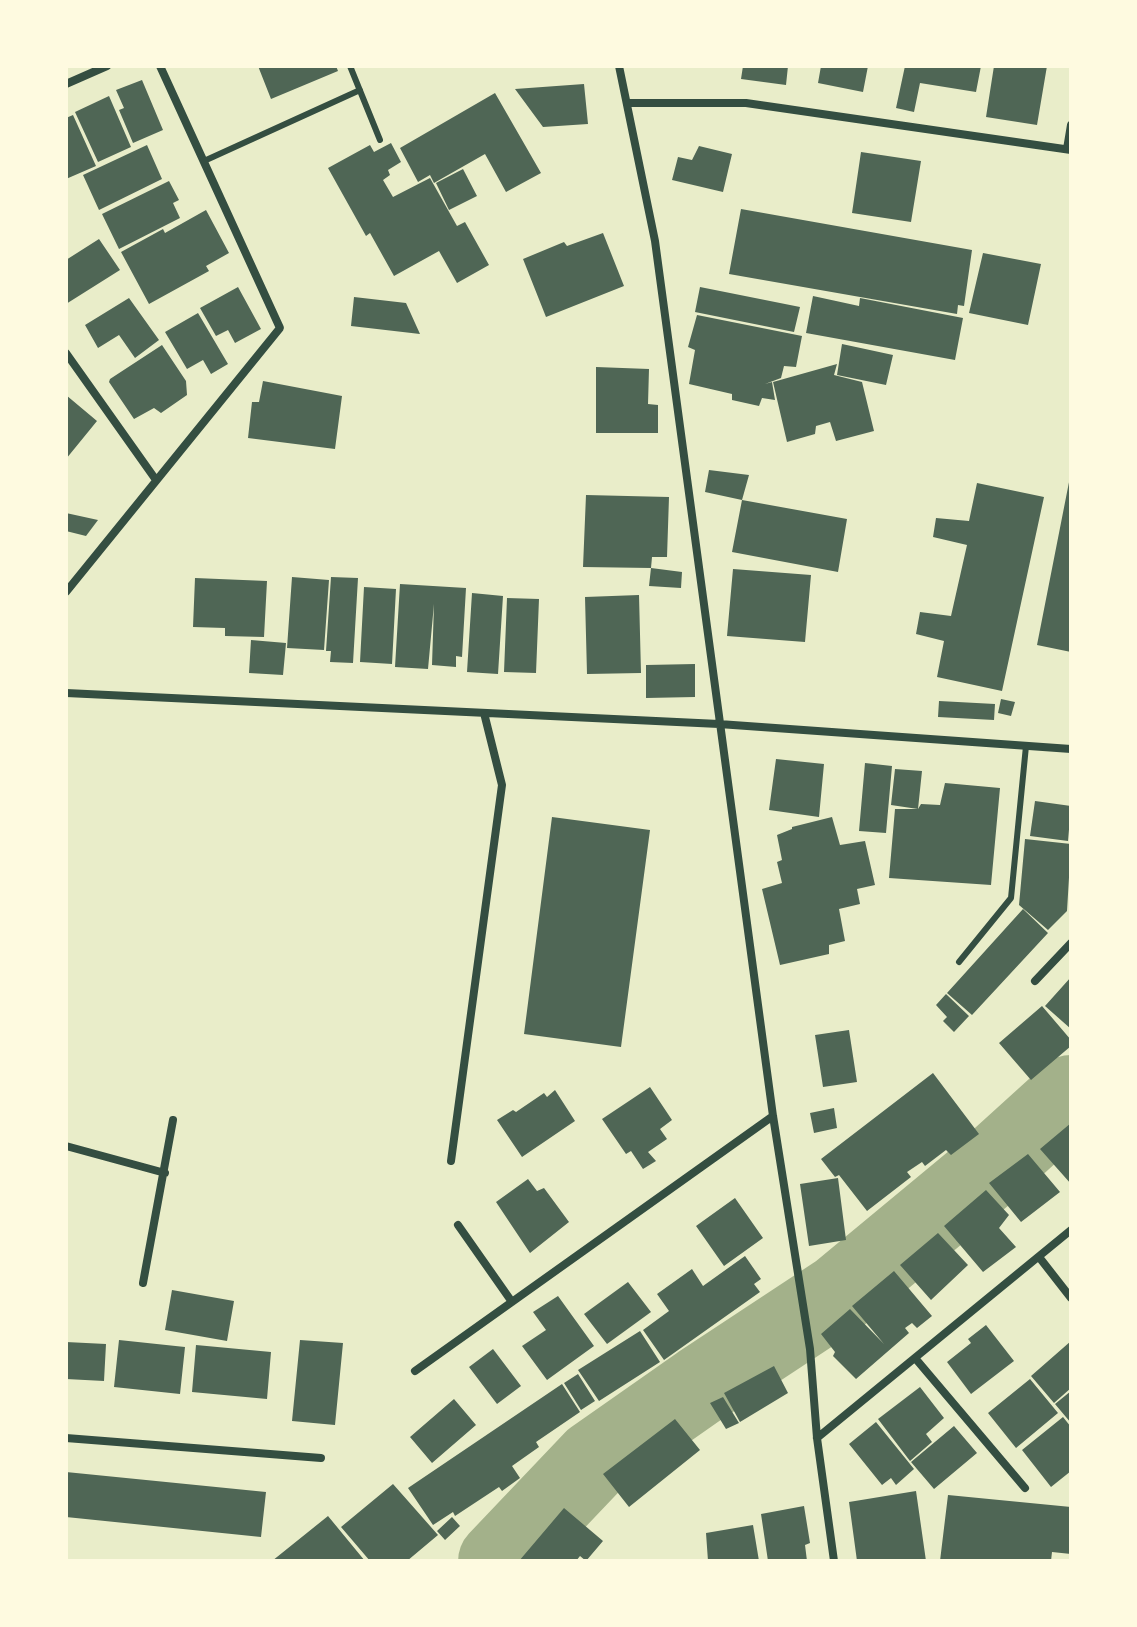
<!DOCTYPE html>
<html>
<head>
<meta charset="utf-8">
<style>
  body { margin:0 }
  #map { position:relative; width:1137px; height:1627px; overflow:hidden; background:#e9edc9; font-family:"Source Sans 3",sans-serif }
  canvas { display:block }
  .frame { position:absolute; inset:0; border:68px solid #fefae0; pointer-events:none }
</style>
</head>
<body>
<div id="map">
<canvas width="1137" height="1627"></canvas>
<div class="frame"></div>
</div>
<script>
const g = document.querySelector('canvas').getContext('2d');
g.lineJoin = 'round';
const toPath = rows => new Path2D(rows.map(r => 'M' + r).join(''));
function stroke(path, color, width, dash) { g.strokeStyle = color; g.lineWidth = width; g.lineCap = dash ? 'butt' : 'round'; g.setLineDash(dash || []); g.stroke(path); }
function fillPath(path, color) { g.fillStyle = color; g.fill(path, 'evenodd'); }
stroke(toPath([
  [498,1561,594,1460,701,1385,839,1294,985,1173,1071,1095]
]), '#a3b18a', 80);
fillPath(toPath([
  [258,66,336,66,338,71,271,99],
  [743,66,788,66,786,85,741,79],
  [821,66,868,66,863,92,818,83],
  [905,66,981,66,976,92,920,83,914,112,896,108],
  [994,66,1047,66,1037,125,986,117],
  [142,80,163,130,133,143,119,110,124,108,116,90],
  [584,84,588,124,543,127,515,89],
  [495,93,541,173,506,192,485,154,434,183,430,175,418,182,400,148],
  [109,96,131,147,98,162,75,112],
  [73,115,96,166,66,179,66,118],
  [391,143,401,162,388,170,390,175,383,180,393,197,430,178,457,226,465,222,489,265,457,283,439,251,394,276,370,233,366,236,328,168,370,145,374,152],
  [147,145,162,179,99,210,83,175],
  [699,146,732,154,723,192,672,180,678,157,692,160],
  [861,152,921,161,911,222,852,213],
  [463,169,477,196,449,210,436,183],
  [169,181,179,200,173,203,180,218,119,249,102,214],
  [741,209,972,250,964,306,958,305,957,314,729,274],
  [206,210,229,253,206,266,209,271,149,304,121,252,163,229,165,233],
  [603,233,624,286,546,317,523,259,564,242,567,246],
  [99,239,120,270,66,304,66,260],
  [983,253,1041,264,1028,325,969,313],
  [238,287,261,329,235,343,228,330,216,336,200,308],
  [700,287,800,307,794,332,695,312],
  [813,296,859,306,860,298,963,318,955,360,806,333],
  [354,297,406,303,420,334,351,326],
  [129,298,159,340,135,358,119,335,98,348,85,325],
  [198,313,228,364,211,374,203,360,187,369,165,332],
  [697,315,802,336,796,367,784,366,781,378,765,384,772,382,775,400,762,398,759,406,732,400,732,394,689,384,695,350,688,347],
  [842,344,893,355,886,385,837,375],
  [162,345,186,381,187,395,161,413,154,408,134,419,109,382,110,379],
  [837,364,834,375,862,382,874,431,836,441,830,422,816,426,815,434,787,442,773,382],
  [596,367,649,369,648,404,658,405,658,433,596,433],
  [263,381,342,396,335,449,248,438,252,402,259,402],
  [66,395,97,421,66,459],
  [709,470,749,475,742,500,705,492],
  [1070,477,1071,478,1071,652,1037,645],
  [977,483,1044,497,1002,691,937,677,944,641,916,634,920,612,951,616,967,545,933,537,936,518,969,521],
  [586,495,669,497,667,557,652,557,651,568,583,567],
  [742,500,847,519,838,572,732,552],
  [66,513,98,520,86,536,66,531],
  [651,568,682,572,681,588,649,586],
  [733,569,811,575,805,642,727,636],
  [292,577,329,580,324,650,287,648],
  [331,577,358,578,353,663,330,662,331,651,326,651],
  [195,578,267,581,264,637,225,636,225,628,193,627],
  [400,584,466,588,462,657,456,656,456,667,432,665,434,604,428,669,395,667],
  [364,587,396,589,392,664,360,662],
  [472,593,503,596,498,674,467,672],
  [639,595,641,673,587,674,585,597],
  [507,598,539,599,536,673,504,672],
  [251,640,286,643,283,675,249,673],
  [695,664,695,697,646,698,646,665],
  [1001,699,1015,702,1011,716,998,713],
  [939,701,995,704,994,720,938,717],
  [776,759,824,764,819,817,769,810],
  [865,763,892,766,886,833,859,831],
  [895,769,922,771,918,809,891,805],
  [945,783,1000,788,991,885,889,878,895,809,918,809,921,804,940,805],
  [1035,801,1071,806,1068,841,1030,836],
  [552,817,650,830,621,1047,524,1034],
  [832,817,840,845,865,841,875,885,857,889,860,904,839,909,845,941,829,945,829,954,780,965,762,889,782,883,777,862,782,860,777,835,792,829,792,827],
  [1025,839,1071,844,1067,911,1048,930,1019,905],
  [1023,909,1048,933,972,1015,947,993],
  [1071,977,1071,1029,1045,1006],
  [946,994,969,1016,954,1032,943,1021,947,1017,936,1005],
  [1042,1006,1071,1040,1071,1046,1031,1080,999,1043],
  [849,1030,857,1082,823,1087,815,1035],
  [933,1073,979,1134,951,1155,946,1150,925,1166,922,1162,907,1172,911,1177,867,1211,839,1175,835,1177,821,1159],
  [650,1087,672,1120,660,1129,667,1139,648,1152,656,1161,643,1169,631,1151,626,1154,602,1119],
  [555,1090,575,1121,522,1157,497,1120,513,1110,516,1112,544,1093,547,1097],
  [834,1108,837,1128,814,1133,810,1113],
  [1071,1123,1071,1184,1040,1149],
  [1028,1154,1060,1192,1021,1222,989,1183],
  [838,1178,846,1240,809,1246,800,1184],
  [528,1179,537,1191,544,1188,569,1222,530,1253,496,1202],
  [986,1190,1009,1215,999,1228,1016,1247,983,1272,944,1226],
  [735,1198,763,1238,724,1266,696,1226],
  [938,1233,968,1265,931,1300,900,1265],
  [745,1256,761,1279,754,1284,760,1292,664,1360,643,1330,669,1311,657,1294,692,1269,703,1286],
  [894,1271,932,1316,917,1328,912,1323,905,1328,909,1333,856,1379,833,1356,835,1352,821,1334,850,1309,884,1344,852,1306],
  [628,1282,651,1312,607,1344,584,1314],
  [172,1290,234,1301,227,1341,165,1330],
  [558,1296,594,1346,547,1380,522,1346,546,1330,533,1312],
  [986,1325,1014,1361,971,1394,947,1362,971,1343,968,1339],
  [640,1331,660,1362,599,1401,578,1370],
  [119,1340,185,1347,180,1394,114,1387],
  [300,1340,343,1343,335,1425,292,1421],
  [1071,1341,1071,1388,1054,1403,1031,1376],
  [66,1342,106,1344,104,1381,66,1379],
  [196,1345,271,1352,267,1399,192,1392],
  [493,1349,521,1386,497,1404,469,1367],
  [774,1366,788,1393,740,1422,724,1393],
  [578,1374,595,1401,581,1410,564,1383],
  [1030,1379,1058,1413,1016,1448,988,1413],
  [562,1384,580,1412,536,1442,539,1447,512,1466,520,1478,502,1491,499,1487,455,1516,453,1512,433,1525,408,1488],
  [920,1387,944,1418,926,1434,932,1442,910,1461,878,1419],
  [1071,1391,1071,1423,1055,1404],
  [723,1397,739,1423,726,1429,710,1403],
  [454,1399,476,1425,432,1463,410,1437],
  [1063,1417,1071,1427,1071,1471,1051,1487,1022,1450],
  [675,1419,700,1450,629,1507,603,1474],
  [876,1422,914,1469,896,1485,891,1478,882,1485,849,1444],
  [954,1426,977,1453,934,1489,911,1462],
  [66,1472,266,1492,261,1537,66,1517],
  [393,1484,438,1535,407,1561,370,1561,341,1527],
  [916,1491,926,1561,857,1561,849,1502],
  [948,1495,1071,1507,1071,1554,1052,1552,1051,1561,940,1561],
  [804,1506,810,1543,805,1545,807,1561,768,1561,761,1514],
  [564,1508,603,1541,586,1561,580,1556,576,1561,519,1561],
  [328,1516,365,1561,272,1561],
  [452,1517,460,1526,445,1540,437,1531],
  [753,1525,759,1561,708,1561,706,1533]
]), '#4f6655');
stroke(toPath([
  [350,66,380,140],
  [204,161,360,90],
  [959,962,1011,898,1026,746]
]), '#344e41', 6);
stroke(toPath([
  [619,66,655,241,773,1116,810,1349,817,1438,834,1561],
  [66,84,107,66],
  [627,103,746,103,1071,150],
  [1067,149,1071,125],
  [66,353,156,480],
  [66,592,280,328,160,66],
  [66,693,719,724,1071,749],
  [1035,981,1071,943],
  [66,1146,165,1173],
  [451,1161,502,785,484,713],
  [458,1225,512,1302],
  [1039,1257,1071,1298],
  [143,1283,173,1120],
  [915,1358,1025,1488],
  [415,1371,773,1116],
  [66,1438,321,1458],
  [817,1438,1071,1230]
]), '#344e41', 8);
</script>
</body>
</html>
